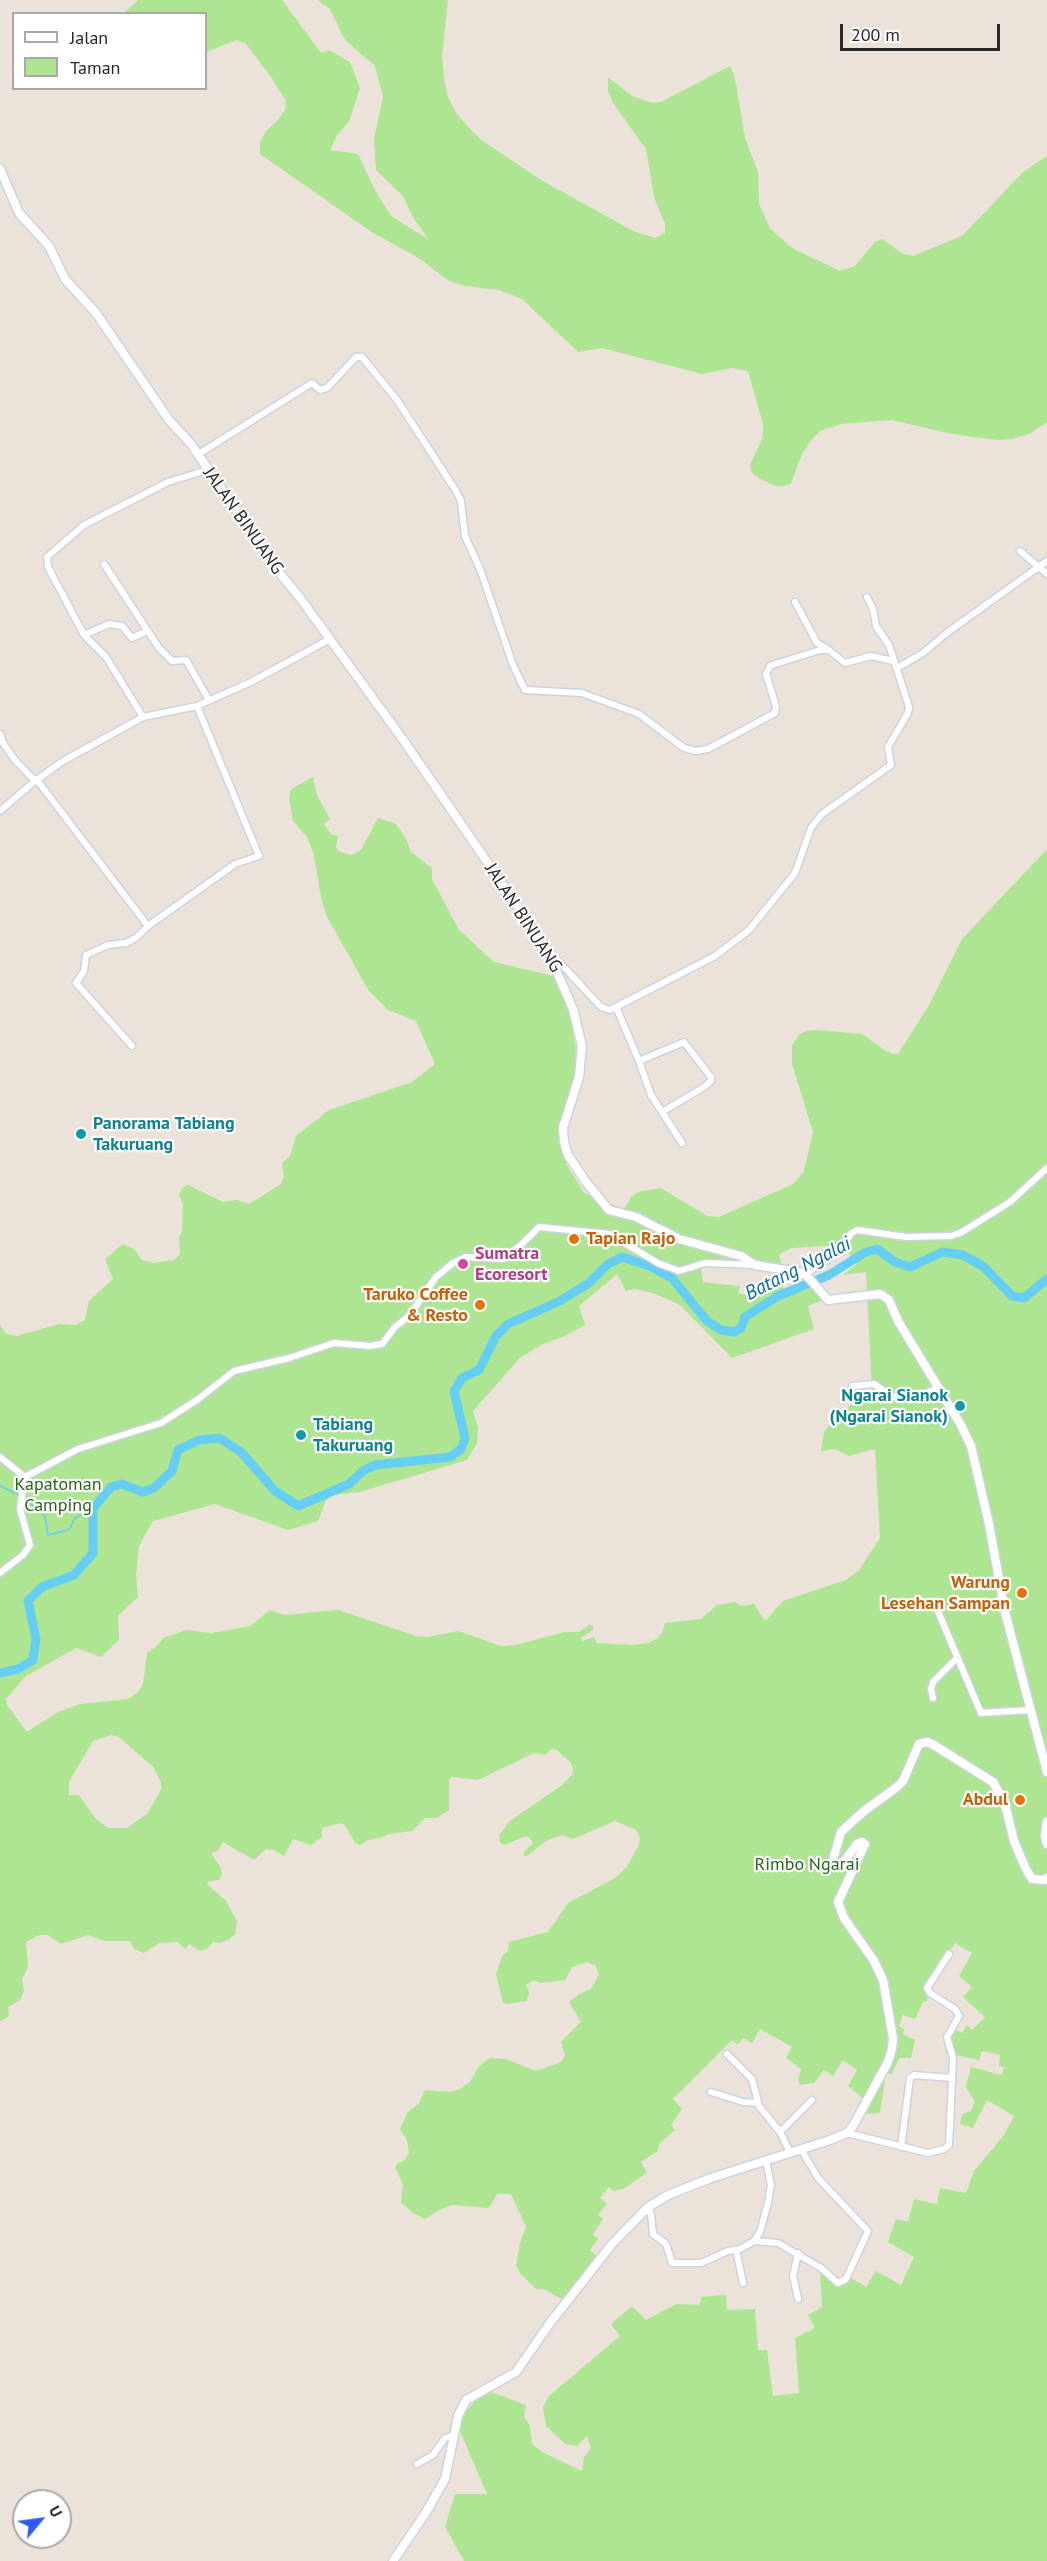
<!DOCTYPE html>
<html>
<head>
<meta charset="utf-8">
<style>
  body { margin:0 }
  #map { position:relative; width:1047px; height:2561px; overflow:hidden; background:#ebe3d9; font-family:"PT Sans",sans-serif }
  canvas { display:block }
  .legend { position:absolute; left:12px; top:12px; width:195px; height:78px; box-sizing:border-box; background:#fff; border:2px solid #a9a9a9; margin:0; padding:8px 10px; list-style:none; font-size:18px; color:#282828 }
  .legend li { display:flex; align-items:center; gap:12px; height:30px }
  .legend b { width:30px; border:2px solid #a9a9a9 }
  .north { position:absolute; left:12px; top:2489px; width:60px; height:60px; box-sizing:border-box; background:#fff; border:2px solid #a9a9a9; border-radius:50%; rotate:61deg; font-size:16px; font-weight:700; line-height:24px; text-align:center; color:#282828 }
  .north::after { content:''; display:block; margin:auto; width:21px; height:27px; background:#3258ff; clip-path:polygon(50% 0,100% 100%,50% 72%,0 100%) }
  .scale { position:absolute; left:840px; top:24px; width:160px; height:27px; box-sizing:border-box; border:3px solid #282828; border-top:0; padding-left:8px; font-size:18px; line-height:21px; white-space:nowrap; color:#282828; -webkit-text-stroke:4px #fff; paint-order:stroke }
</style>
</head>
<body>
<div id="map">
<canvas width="1047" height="2561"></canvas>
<ul class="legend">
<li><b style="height:8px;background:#fff"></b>Jalan</li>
<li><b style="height:16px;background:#aee592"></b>Taman</li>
</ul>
<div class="north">U</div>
<div class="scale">200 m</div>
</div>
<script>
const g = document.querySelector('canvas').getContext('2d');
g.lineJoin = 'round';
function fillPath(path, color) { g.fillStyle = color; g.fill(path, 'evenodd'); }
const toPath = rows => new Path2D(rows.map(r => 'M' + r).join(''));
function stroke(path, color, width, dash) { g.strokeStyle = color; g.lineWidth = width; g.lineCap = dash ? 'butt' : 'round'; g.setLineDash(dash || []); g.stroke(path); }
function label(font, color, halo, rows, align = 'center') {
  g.font = font + ' "PT Sans",sans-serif'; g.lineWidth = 4.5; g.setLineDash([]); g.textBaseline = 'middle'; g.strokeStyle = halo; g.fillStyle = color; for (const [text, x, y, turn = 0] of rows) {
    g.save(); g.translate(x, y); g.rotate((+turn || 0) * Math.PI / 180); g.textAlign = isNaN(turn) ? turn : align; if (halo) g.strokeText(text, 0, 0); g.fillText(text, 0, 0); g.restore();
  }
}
fillPath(toPath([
  [138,0,282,0,321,53,329,50,350,62,360,88,349,122,337,135,330,150,358,154,375,190,391,216,428,239,413,217,403,196,376,170,374,139,383,97,375,66,345,40,330,9,318,0,448,0,442,55,444,79,448,97,455,111,467,126,480,139,541,180,633,231,655,238,665,233,665,224,654,197,646,149,613,103,608,91,608,77,632,96,652,103,661,102,730,66,735,78,745,138,758,172,759,204,770,228,792,248,840,271,855,266,875,242,882,239,903,254,913,256,962,236,1023,172,1047,156,1047,422,1031,433,1013,439,997,440,952,434,891,420,841,424,820,431,810,442,801,456,791,483,785,486,776,486,760,479,752,473,750,465,763,437,763,424,748,371,732,368,702,374,602,348,578,352,522,299,499,290,466,286,449,281,420,259,370,231,260,154,260,142,266,131,277,121,285,110,286,101,271,77,246,44,237,40,206,52,206,14,124,13],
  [313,777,317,796,330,819,324,824,331,834,338,836,336,847,338,851,351,855,361,850,378,818,396,824,406,839,411,852,432,868,432,879,459,930,494,962,557,977,568,1007,576,1049,575,1073,563,1131,566,1164,584,1193,624,1209,632,1196,638,1192,661,1188,707,1216,719,1217,793,1184,804,1171,813,1132,792,1064,792,1045,799,1035,806,1031,817,1030,862,1034,886,1051,893,1054,898,1054,928,1007,962,939,1047,849,1047,2561,464,2561,445,2527,455,2494,487,2494,456,2422,485,2390,526,2405,524,2416,530,2426,532,2444,544,2453,582,2471,584,2457,591,2448,587,2436,577,2446,565,2444,546,2426,543,2407,549,2396,620,2336,611,2324,632,2306,646,2320,676,2304,700,2305,701,2297,726,2295,727,2310,755,2309,758,2350,767,2350,773,2396,799,2393,795,2338,815,2328,808,2315,822,2307,820,2269,828,2275,838,2288,849,2277,866,2287,876,2271,901,2285,914,2257,888,2242,896,2219,908,2222,914,2199,937,2204,940,2188,966,2193,974,2171,1004,2135,1014,2116,987,2100,973,2128,960,2124,962,2114,971,2111,975,2102,966,2087,971,2067,1002,2075,1004,2067,999,2066,1000,2055,982,2051,979,2060,946,2053,944,2040,945,2035,955,2029,962,2033,967,2025,972,2030,985,2017,963,1997,972,1987,959,1976,972,1953,955,1943,948,1954,951,1957,929,1989,927,2001,923,2002,915,2019,903,2015,899,2026,904,2029,903,2034,915,2040,911,2058,899,2058,892,2074,886,2073,880,2113,861,2114,864,2099,848,2086,857,2070,843,2060,833,2076,824,2070,814,2083,800,2085,798,2080,801,2069,786,2058,792,2047,760,2029,752,2043,743,2038,738,2045,732,2040,673,2099,682,2109,671,2125,675,2130,659,2144,658,2151,641,2162,647,2173,623,2189,614,2191,609,2187,600,2198,607,2204,598,2215,603,2219,593,2234,598,2239,590,2250,601,2260,565,2301,543,2289,536,2289,520,2273,516,2266,520,2243,526,2227,511,2194,497,2194,491,2205,488,2208,452,2205,439,2210,425,2219,413,2213,401,2202,403,2184,395,2168,398,2163,405,2160,409,2153,407,2140,400,2129,407,2113,419,2103,425,2090,450,2092,460,2089,470,2082,479,2066,490,2058,506,2059,536,2071,561,2062,565,2055,561,2042,581,2022,569,2002,579,1994,591,1989,599,1975,596,1966,587,1962,572,1967,565,1980,541,1983,533,1980,526,1985,529,1992,527,2001,507,2004,503,2003,496,1974,502,1956,508,1951,509,1942,548,1932,568,1903,615,1878,628,1865,639,1845,640,1837,636,1830,615,1821,573,1839,562,1835,546,1841,527,1856,524,1856,524,1852,533,1843,529,1837,523,1837,505,1845,500,1843,499,1835,510,1821,562,1785,573,1774,573,1768,570,1762,557,1750,552,1749,545,1755,534,1753,478,1780,451,1777,449,1780,449,1810,437,1818,425,1818,412,1831,389,1834,380,1838,368,1840,360,1845,355,1843,345,1825,341,1823,322,1828,322,1837,311,1845,293,1839,284,1856,273,1850,266,1849,254,1860,223,1842,218,1851,211,1853,221,1868,222,1875,219,1880,209,1881,207,1884,226,1901,237,1921,235,1934,230,1939,220,1943,213,1942,207,1949,200,1951,189,1944,186,1950,178,1942,159,1943,144,1953,134,1949,130,1941,104,1941,88,1935,61,1944,48,1935,39,1935,26,1942,28,1967,22,1979,24,1991,20,2000,8,2007,9,2016,0,2022,0,1325,6,1334,17,1336,59,1324,75,1325,85,1320,89,1301,113,1279,105,1259,123,1244,134,1249,142,1260,153,1263,174,1260,180,1254,179,1237,182,1232,183,1205,179,1194,183,1187,188,1185,223,1202,237,1200,249,1204,281,1184,284,1177,282,1163,290,1156,296,1136,329,1110,412,1082,435,1064,416,1021,388,1010,369,991,327,917,321,898,314,855,307,837,293,821,289,798,291,789],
  [843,1245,857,1264,843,1275,866,1272,872,1391,868,1391,836,1417,824,1432,821,1451,835,1449,849,1456,875,1449,880,1538,859,1570,846,1580,783,1601,765,1621,754,1604,741,1606,735,1602,717,1605,701,1619,665,1623,662,1633,658,1638,648,1643,632,1645,597,1643,594,1637,582,1641,581,1638,594,1629,593,1626,589,1625,579,1632,564,1632,516,1645,501,1646,458,1631,428,1637,416,1636,338,1610,284,1615,270,1610,250,1626,211,1633,187,1630,163,1638,157,1646,147,1653,143,1684,137,1693,128,1699,80,1704,58,1712,27,1732,7,1705,6,1699,26,1676,76,1648,101,1657,119,1640,118,1616,138,1597,136,1574,139,1546,153,1521,215,1504,288,1530,318,1521,326,1500,333,1495,360,1492,467,1460,477,1444,478,1428,473,1411,520,1358,541,1345,565,1336,585,1325,579,1306,617,1274,626,1291,634,1289,653,1293,680,1305,732,1358,814,1329,808,1306,826,1299,812,1284,787,1291,779,1284,749,1295,738,1293,740,1286,703,1282,701,1269,715,1265,784,1272,779,1255,791,1248],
  [112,1735,119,1737,153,1767,161,1782,161,1790,148,1813,127,1828,108,1828,95,1818,79,1795,69,1795,69,1782,93,1741]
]), '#aee592');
stroke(toPath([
  [0,1486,21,1496],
  [25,1499,45,1516,48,1535,69,1530,75,1518,93,1509]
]), '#66cdf3', 1.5);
stroke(toPath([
  [0,1673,18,1669,33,1660,36,1639,28,1601,42,1587,74,1575,93,1553,93,1509,111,1487,122,1484,143,1492,154,1488,172,1471,178,1450,199,1440,219,1438,241,1452,275,1491,298,1506,349,1484,363,1471,375,1465,450,1457,461,1449,465,1438,454,1391,462,1378,479,1370,496,1336,508,1324,560,1301,589,1283,608,1264,622,1257,652,1267,672,1278,707,1321,721,1330,734,1332,741,1328,745,1317,778,1296,829,1275,864,1253,877,1249,895,1262,910,1267,943,1252,963,1255,984,1267,1012,1296,1024,1298,1047,1279]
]), '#66cdf3', 9);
const street = toPath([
  [197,455,312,383,320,390,327,388,356,357,362,357,397,400,456,491,461,501,465,536,480,569,513,665,525,690,582,693,639,714,684,748,696,751,708,749,775,713,776,706,766,674,770,666,775,664,820,650,829,650,845,663,871,656,893,661],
  [1020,551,1047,574],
  [104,564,159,648,172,661,186,660,209,700],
  [795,602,817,643,826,648],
  [84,635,109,624,122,626,132,638,147,631],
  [897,668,923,653,948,632,1047,561],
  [143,717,106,657,84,635,48,567,47,557,84,525,168,482,207,470],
  [0,734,3,743,15,760,35,781],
  [37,780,148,926],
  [0,811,35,781,63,761,143,717,197,706,251,682,330,639],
  [551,953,601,1007,610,1010,715,956,749,930,795,873,811,828,822,814,891,765,888,747,908,713,909,707,889,645,876,626,873,609,867,597],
  [616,1007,639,1061,651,1095,682,1143],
  [132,1046,76,983,84,971,86,955,108,945,126,943,137,937,148,926,235,864,259,856,197,706],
  [639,1061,684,1042,711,1077,711,1081,704,1087,662,1112],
  [804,1275,833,1256,852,1233,857,1230,906,1237,951,1236,962,1232,1010,1202,1047,1168],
  [852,1386,874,1384,893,1397,915,1397,939,1388],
  [0,1457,25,1477],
  [0,1573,23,1555,30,1545,20,1509,25,1477,78,1449,161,1423,197,1400,234,1371,289,1358,334,1343,370,1346,382,1344,395,1327,409,1316,436,1277,453,1263,466,1257,503,1259,521,1245,539,1227,609,1234,658,1263,679,1271,705,1263,755,1265],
  [934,1602,981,1713,1030,1710],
  [933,1698,931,1689,933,1682,957,1658],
  [727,2054,752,2079,759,2106,780,2132,790,2152],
  [711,2092,743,2102,758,2103],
  [780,2132,812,2100],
  [847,2133,928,2153,944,2149,949,2145,953,2058,947,2037,959,2016,955,2009,930,1993,927,1988,949,1954],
  [901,2147,910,2078,914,2075,952,2078],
  [647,2208,651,2214,653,2234,666,2244,672,2263,701,2263,728,2251,740,2249,754,2241,760,2232,768,2203,771,2185,766,2160],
  [754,2241,778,2243,821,2268,838,2283,846,2279,868,2231,818,2178,801,2149],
  [736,2250,743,2283],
  [798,2253,793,2276,798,2299],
  [417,2464,433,2455,445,2438,454,2435]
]);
const secondary = toPath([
  [0,169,19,213,49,246,65,279,96,313,169,420,191,444,274,566,300,598,404,741,547,949,573,1009,582,1046,579,1077,563,1128,564,1142,568,1155,586,1182,609,1210,636,1217,679,1239,741,1256,755,1265,799,1272,808,1277,828,1300,880,1294,889,1300,898,1321,961,1425,971,1446,989,1524,1005,1612,1047,1772],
  [1047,1822,1045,1836,1047,1844],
  [393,2561,425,2514,445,2479,458,2416,466,2400,516,2372,550,2323,612,2244,647,2208,668,2195,711,2178,830,2140,847,2133,853,2126,888,2062,892,2049,893,2038,883,1980,874,1961,844,1918,838,1902,865,1844,862,1842,857,1844,840,1867,834,1866,833,1860,841,1832,864,1811,897,1787,903,1781,919,1744,927,1742,932,1744,993,1782,1005,1804,1014,1841,1025,1867,1032,1879,1045,1880,1047,1878]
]);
stroke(street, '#ced2e2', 9);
stroke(secondary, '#ced2e2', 11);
stroke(street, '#fff', 6);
stroke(secondary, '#fff', 8);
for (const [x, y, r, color] of [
  [81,1134,6,"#0f9aa8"],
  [574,1239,6,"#e8710a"],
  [463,1264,6,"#d1479c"],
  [480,1305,6,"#e8710a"],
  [960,1406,6,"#0f9aa8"],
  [301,1435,6,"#0f9aa8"],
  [1022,1593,6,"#e8710a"],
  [1020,1800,6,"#e8710a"]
]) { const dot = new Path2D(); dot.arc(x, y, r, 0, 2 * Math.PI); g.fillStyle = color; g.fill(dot); stroke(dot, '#fff', 2); }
label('18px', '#282828', '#fff', [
  ["JALAN BINUANG",243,521,55],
  ["JALAN BINUANG",523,918,57]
]);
label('bold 18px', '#0d838f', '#fff', [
  ["Panorama Tabiang",93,1124],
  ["Takuruang",93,1145],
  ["Ngarai Sianok",948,1396,"right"],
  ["(Ngarai Sianok)",948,1417,"right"],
  ["Tabiang",313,1425],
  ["Takuruang",313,1446]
], 'left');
label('bold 18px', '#c56008', '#fff', [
  ["Tapian Rajo",586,1239,"left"],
  ["Taruko Coffee",468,1295],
  ["& Resto",468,1316],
  ["Warung",1010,1583],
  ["Lesehan Sampan",1010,1604],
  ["Abdul",1008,1800]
], 'right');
label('bold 18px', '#b23c85', '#fff', [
  ["Sumatra",475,1254],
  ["Ecoresort",475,1275]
], 'left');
label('18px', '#276617', '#fff', [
  ["Kapatoman",58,1485],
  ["Camping",58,1506],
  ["Rimbo Ngarai",807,1865]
]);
label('italic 20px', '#08699c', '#fff', [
  ["Batang Ngalai",798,1269,-27]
]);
</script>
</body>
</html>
